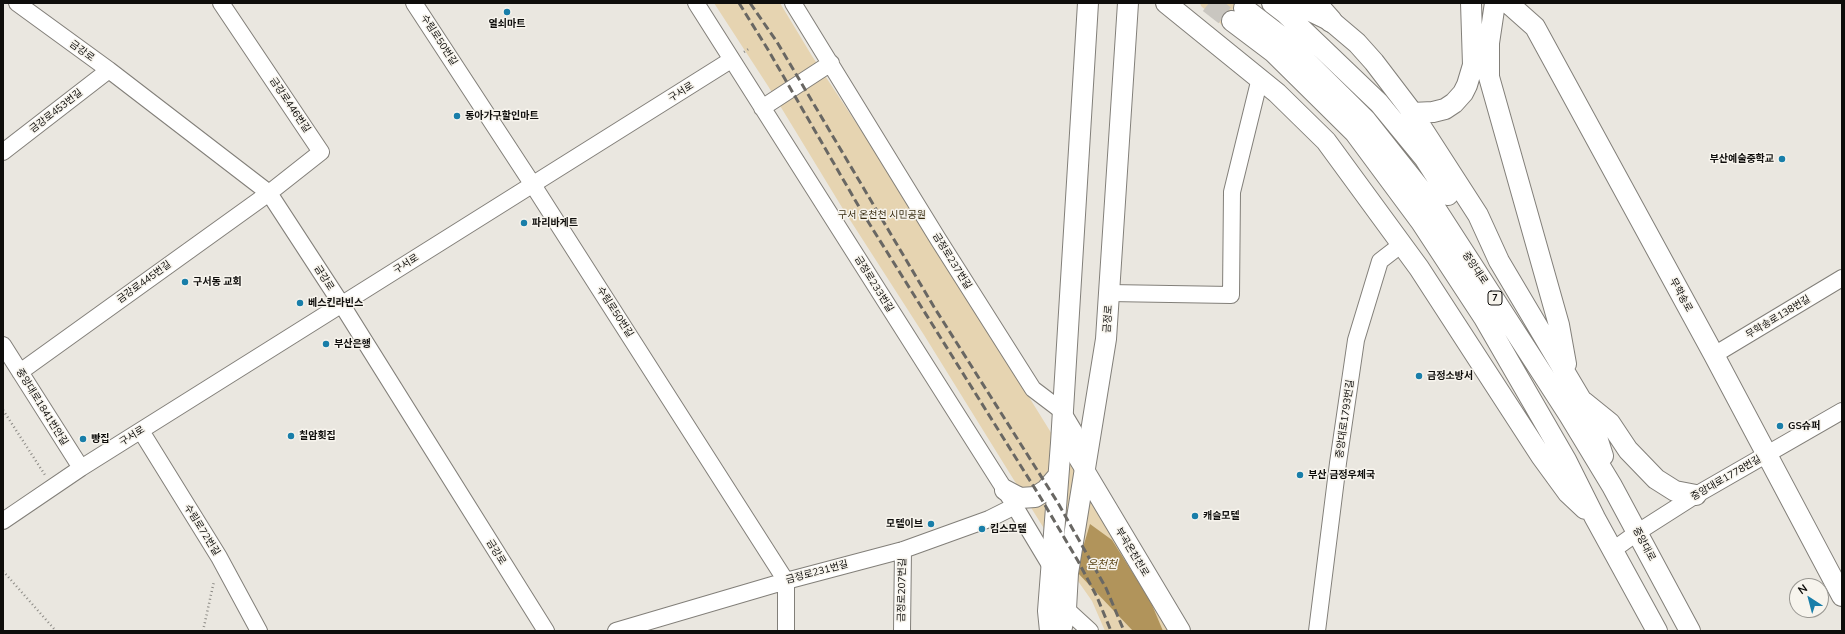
<!DOCTYPE html>
<html>
<head>
<meta charset="utf-8">
<style>
  body { margin:0 }
  #map { position:relative; width:1845px; height:634px; overflow:hidden; background:#eae7e0; font-family:Mulish,sans-serif }
  canvas { display:block }
  .frame { position:absolute; inset:0; border:4px solid #0e0d0b; pointer-events:none }
  .north { position:absolute; left:1789px; top:578px; width:40px; height:40px; box-sizing:border-box; background:#f7f4ed; border:1px solid #9a9893; border-radius:50%; rotate:324deg; font-size:11px; font-weight:700; line-height:16px; text-align:center; color:#0e0d0b }
  .north::after { content:''; display:block; margin:auto; width:14px; height:18px; background:#197ea9; clip-path:polygon(50% 0,100% 100%,50% 72%,0 100%) }
</style>
</head>
<body>
<div id="map">
<canvas width="1845" height="634"></canvas>
<div class="frame"></div>
<div class="north">N</div>
</div>
<script>
const g = document.querySelector('canvas').getContext('2d');
g.lineJoin = 'round';
function fillPath(path, color) { g.fillStyle = color; g.fill(path, 'evenodd'); }
const toPath = rows => new Path2D(rows.map(r => 'M' + r).join(''));
function stroke(path, color, width, dash) { g.strokeStyle = color; g.lineWidth = width; g.lineCap = dash ? 'butt' : 'round'; g.setLineDash(dash || []); g.stroke(path); }
function label(font, color, halo, rows, align = 'center') {
  g.font = font + ' Mulish,"Noto Sans KR",sans-serif'; g.lineWidth = 3; g.setLineDash([]); g.textBaseline = 'middle'; g.strokeStyle = halo; g.fillStyle = color; for (const [text, x, y, turn = 0] of rows) {
    g.save(); g.translate(x, y); g.rotate((+turn || 0) * Math.PI / 180); g.textAlign = isNaN(turn) ? turn : align; if (halo) g.strokeText(text, 0, 0); g.fillText(text, 0, 0); g.restore();
  }
}
fillPath(toPath([
  [714,3,780,3,812,56,907,200,1141,578,1171,631,1105,631,1092,601,1066,564,924,335,843,209,768,86],
  [1200,3,1236,3,1223,26,1201,6]
]), '#e6d4b1');
fillPath(toPath([
  [1090,524,1112,540,1150,600,1163,631,1133,631,1076,571]
]), '#b1945b');
stroke(toPath([
  [1209,3,1232,21]
]), '#c9c6c0', 20, [20, 10]);
const minor = toPath([
  [17,3,109,70,269,193,342,305,546,631],
  [414,3,533,185,786,581,786,631],
  [696,3,1005,490,1053,570],
  [793,3,938,239,1033,389,1062,411,1074,431,1074,454,1085,472],
  [762,108,831,63],
  [3,152,109,70],
  [1109,293,1231,295,1232,192,1260,78],
  [3,345,81,468],
  [1714,355,1842,278],
  [20,372,269,193,321,152,221,3],
  [141,431,219,557,259,631],
  [3,521,81,468,731,60],
  [1613,550,1638,532,1696,495,1842,411],
  [1064,599,1066,609,1090,631],
  [616,631,786,581,903,550,989,519,1015,506],
  [902,631,903,550],
  [1317,631,1338,463,1356,340,1380,261,1402,244]
]);
const major = toPath([
  [1166,3,1277,93,1326,141,1419,268,1541,456,1568,493,1585,509],
  [1272,3,1285,13,1379,103,1425,159,1448,195],
  [1294,3,1331,21,1357,43,1374,62,1409,108,1478,215,1499,261,1582,401,1595,431,1603,456],
  [1495,3,1489,43,1489,77,1559,325,1566,364],
  [1508,3,1535,27,1714,355,1842,596],
  [1244,8,1283,38,1365,119,1434,206,1569,415,1612,486,1690,631],
  [1232,21,1273,52,1355,133,1421,222,1484,318,1566,460,1595,518,1657,631],
  [1412,113,1433,112,1445,109,1454,103,1463,93,1467,85,1473,65,1471,3],
  [1584,402,1610,423,1628,450,1656,479,1675,491,1696,495],
  [1085,472,1180,631],
  [1005,490,1020,498,1035,497,1046,490,1058,476],
  [1050,631,1048,611,1061,443,1088,3],
  [1061,631,1066,609,1068,573,1106,339,1128,3]
]);
const highway = toPath([
  [1315,3,1331,21]
]);
stroke(minor, '#827f79', 18);
stroke(major, '#827f79', 22);
stroke(highway, '#827f79', 24);
stroke(toPath([
  [744,52,750,48],
  [3,383,4,383],
  [3,410,45,475],
  [3,571,56,631],
  [203,631,214,581]
]), '#8b8984', 2.5, [1, 3]);
stroke(minor, '#fff', 16);
stroke(major, '#fff', 20);
stroke(highway, '#fff', 22);
stroke(toPath([
  [739,3,767,48,862,212,1039,495,1078,561,1097,597,1111,631],
  [750,3,777,42,934,307,1058,503,1106,588,1124,631]
]), '#696763', 3, [8, 4]);
for (const [x, y, r, color] of [
  [507,12,4,"#197ea9"],
  [457,116,4,"#197ea9"],
  [1782,159,4,"#197ea9"],
  [524,223,4,"#197ea9"],
  [185,282,4,"#197ea9"],
  [300,303,4,"#197ea9"],
  [326,344,4,"#197ea9"],
  [1419,376,4,"#197ea9"],
  [1780,426,4,"#197ea9"],
  [291,436,4,"#197ea9"],
  [83,439,4,"#197ea9"],
  [1300,475,4,"#197ea9"],
  [1195,516,4,"#197ea9"],
  [931,524,4,"#197ea9"],
  [982,529,4,"#197ea9"]
]) { const dot = new Path2D(); dot.arc(x, y, r, 0, 2 * Math.PI); g.fillStyle = color; g.fill(dot); stroke(dot, '#f7f4ed', 1.5); }
for (const [x, y, w] of [
  [1495,298,14]
]) { const box = new Path2D(); box.roundRect(x - w / 2, y - 7, w, 14, 3); g.fillStyle = '#f7f4ed'; g.fill(box); stroke(box, '#0e0d0b', 1); }
label('bold 9px', '#0e0d0b', null, [
  ["7",1495,298]
]);
label('bold 10px', '#0e0d0b', '#f7f4ed', [
  ["열쇠마트",507,24,"center"],
  ["동아가구할인마트",465,116],
  ["부산예술중학교",1774,159,"right"],
  ["파리바게트",532,223],
  ["구서동 교회",193,282],
  ["베스킨라빈스",308,303],
  ["부산은행",334,344],
  ["금정소방서",1427,376],
  ["GS슈퍼",1788,426],
  ["칠암횟집",299,436],
  ["빵집",91,439],
  ["부산 금정우체국",1308,475],
  ["캐슬모텔",1203,516],
  ["모텔이브",923,524,"right"],
  ["킴스모텔",990,529]
], 'left');
label('10px', '#0e0d0b', '#f7f4ed', [
  ["수림로50번길",439,40,57],
  ["금강로",82,51,36],
  ["구서로",681,92,-32],
  ["금강로446번길",290,105,56],
  ["금강로453번길",56,111,-38],
  ["금정로237번길",952,261,58],
  ["구서로",406,264,-32],
  ["중앙대로",1475,268,56],
  ["금강로",324,278,57],
  ["금강로445번길",144,282,-36],
  ["금정로233번길",874,284,58],
  ["무학송로",1681,295,61],
  ["수림로50번길",615,312,57],
  ["무학송로138번길",1778,317,-31],
  ["금정로",1108,319,-86],
  ["중앙대로1841번안길",42,407,58],
  ["중앙대로1793번길",1345,419,-82],
  ["구서로",132,436,-32],
  ["중앙대로1778번길",1726,478,-30],
  ["수림로72번길",202,530,58],
  ["중앙대로",1644,544,62],
  ["금강로",496,552,58],
  ["부곡온천천로",1132,552,59],
  ["금정로231번길",817,572,-15],
  ["금정로207번길",902,590,-89]
]);
label('10px', '#392c12', '#f7f4ed', [
  ["구서 온천천 시민공원",882,215]
]);
label('italic 11px', '#5f4a1e', '#f7f4ed', [
  ["온천천",1102,565]
]);
</script>
</body>
</html>
